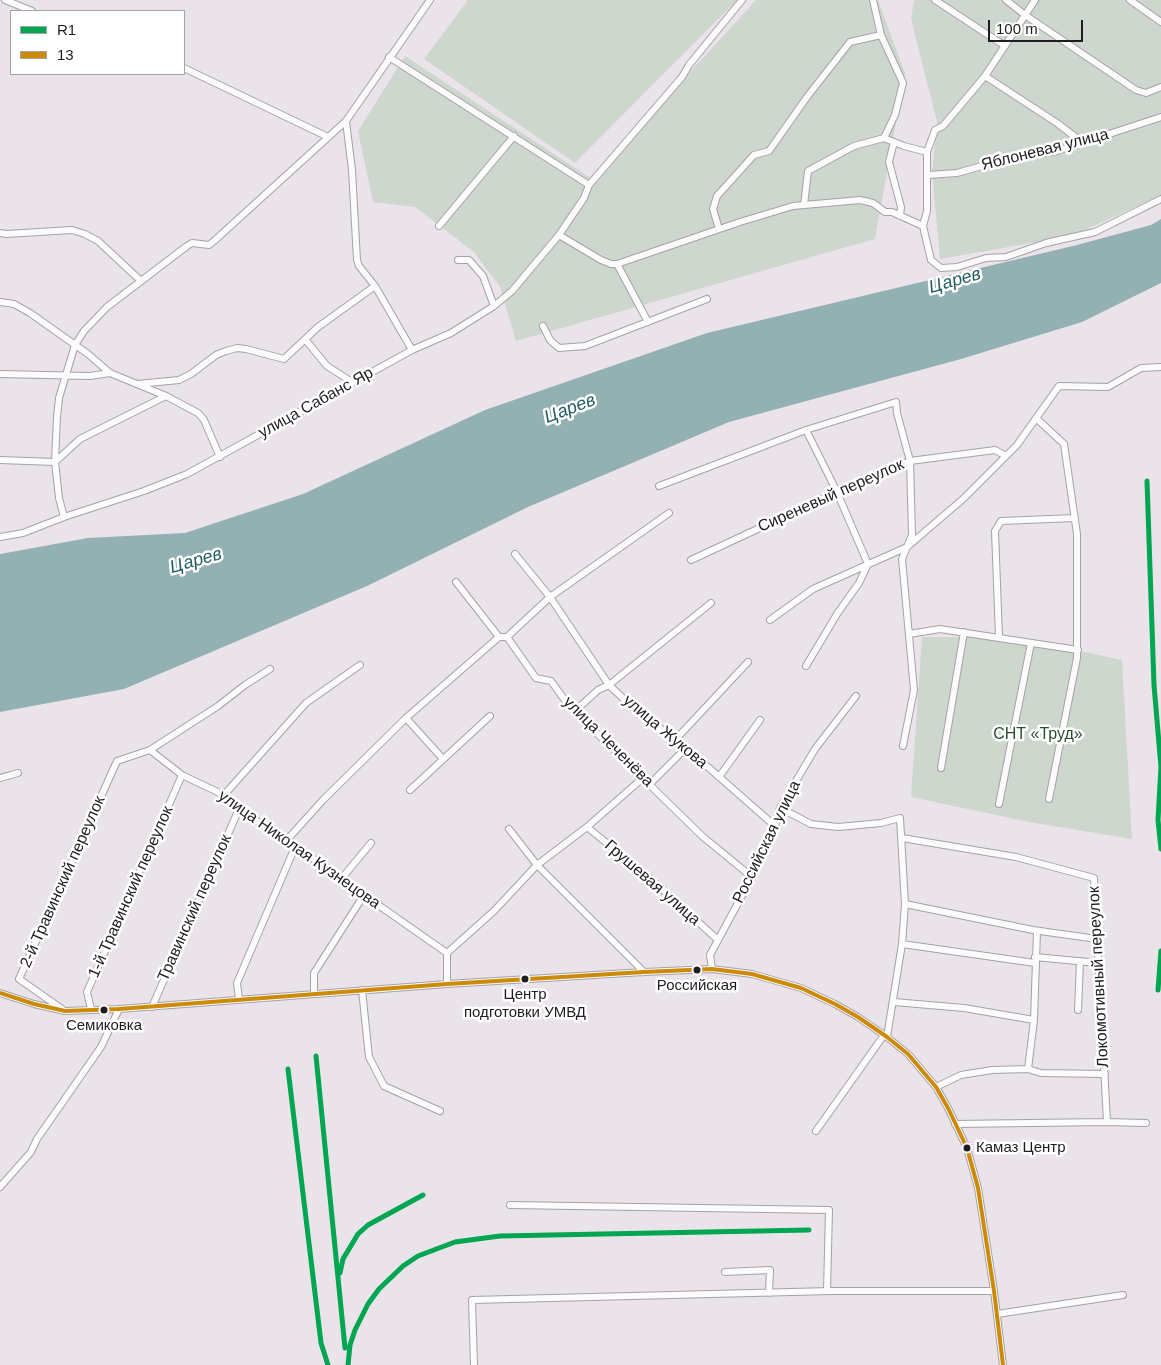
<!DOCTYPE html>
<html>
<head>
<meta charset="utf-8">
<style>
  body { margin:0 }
  #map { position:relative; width:1161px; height:1365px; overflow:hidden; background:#eae4ea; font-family:Arial,sans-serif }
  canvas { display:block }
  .legend { position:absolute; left:10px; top:10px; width:175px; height:65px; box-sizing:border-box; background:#fff; border:1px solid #a6a4a6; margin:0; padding:6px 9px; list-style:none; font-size:15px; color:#201b20 }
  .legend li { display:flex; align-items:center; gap:10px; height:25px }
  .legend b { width:25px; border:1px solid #a6a4a6 }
  .scale { position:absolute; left:988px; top:20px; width:95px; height:22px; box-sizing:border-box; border:2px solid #201b20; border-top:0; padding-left:6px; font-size:15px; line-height:18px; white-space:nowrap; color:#201b20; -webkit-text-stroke:4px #fff; paint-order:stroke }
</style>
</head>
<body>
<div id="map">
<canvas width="1161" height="1365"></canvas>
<ul class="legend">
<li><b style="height:6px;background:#00a651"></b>R1</li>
<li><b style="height:6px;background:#cc8a06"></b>13</li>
</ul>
<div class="scale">100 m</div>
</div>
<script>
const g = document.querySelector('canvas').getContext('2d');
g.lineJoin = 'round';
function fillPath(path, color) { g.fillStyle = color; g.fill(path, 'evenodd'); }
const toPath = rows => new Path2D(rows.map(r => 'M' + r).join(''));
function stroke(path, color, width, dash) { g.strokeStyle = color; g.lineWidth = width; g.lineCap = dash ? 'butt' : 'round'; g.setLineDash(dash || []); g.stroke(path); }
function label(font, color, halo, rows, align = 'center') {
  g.font = font + ' Arial,sans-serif'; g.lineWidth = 5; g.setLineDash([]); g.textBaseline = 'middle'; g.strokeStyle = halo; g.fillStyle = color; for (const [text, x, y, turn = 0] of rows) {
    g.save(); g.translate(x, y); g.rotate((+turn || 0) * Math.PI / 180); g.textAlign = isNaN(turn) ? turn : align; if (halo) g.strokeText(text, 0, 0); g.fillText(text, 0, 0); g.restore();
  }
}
fillPath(toPath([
  [468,0,737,0,575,163,424,59],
  [756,0,878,0,905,73,875,239,516,341,500,287,474,252,415,207,373,202,358,131,405,56,592,179],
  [914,0,1161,0,1161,195,1072,236,940,259,932,172,937,122,911,19],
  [966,635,1080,651,1122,660,1132,839,1029,822,911,797,922,637,961,637]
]), '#cdd7ce');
fillPath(toPath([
  [1161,219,1161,283,1082,322,961,359,729,422,528,507,367,586,124,689,0,712,0,554,88,538,185,533,303,494,485,410,707,333,1077,245,1151,225]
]), '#93b0b3');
const minor = toPath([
  [5,0,32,11],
  [742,0,689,65,682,77,589,185,584,198,559,235,601,260,611,264,617,264,740,222,793,206,860,200,873,203,885,212,892,212,923,226],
  [873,0,881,35,903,83,895,115,884,138],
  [935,0,1005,46],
  [1006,0,1025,15,1136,90,1146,93,1161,87],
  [1035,0,985,76,943,126,935,130,927,152,927,211,923,226,931,260,941,268,957,267,986,258,1006,257,1046,243,1095,232,1161,199],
  [1130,0,1161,22],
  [389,57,589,185],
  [184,68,328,137],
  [985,76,1057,123,1083,143],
  [346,121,352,170,357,260,359,266,375,286,412,350],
  [894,142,889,162,901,207,900,216],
  [928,175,957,173,996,162,1057,151,1161,117],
  [804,205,808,171,854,146,884,138,904,146,927,152],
  [439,226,514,136],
  [719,229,713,209,717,196,754,155,769,151,807,97,850,42,881,35],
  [0,233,6,234,72,230,85,234,98,241,141,281],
  [458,260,469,260,483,276,494,306],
  [617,264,648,322],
  [0,302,14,304,30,313,88,354,110,373,166,396,198,413,204,420,220,457],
  [543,326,550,340,559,348,585,346,707,299],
  [305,339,327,366,352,382],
  [0,374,90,376,110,373],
  [138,384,179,380,191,374,216,355,226,351,237,348,246,349,284,359,318,327,375,286],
  [1036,418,1064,444,1077,534,1077,658,1049,799],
  [806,430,836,490,868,564,859,583,837,614,806,666],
  [0,460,55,462,80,439,166,396],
  [659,486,806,430,896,402,897,413,910,461,912,535,902,559,914,690,903,746],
  [64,517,59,498,55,462,57,417,59,398,75,345,84,331,107,307,187,246,192,243,209,245,214,241,346,121,430,0],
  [0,537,23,533,64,517,144,491,187,474,412,350,451,333,494,306,512,291,559,235],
  [515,554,550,597,609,685,643,717,676,739,775,826],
  [691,560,837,492,910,461,995,450,1006,456],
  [456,582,499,637,507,637,536,678,551,681,569,706,702,836,752,877],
  [770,620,813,589,907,547,963,499,1017,445,1059,386,1108,387,1141,368,1161,367],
  [909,634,940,629,1078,650],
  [507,637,550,597,669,513],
  [999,637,995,531,1001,521,1075,518],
  [575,711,598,690,609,685,711,603],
  [406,718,443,759],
  [676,739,748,662],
  [150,750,182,775,224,795,239,809,342,878,364,895,447,953],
  [941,768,964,632],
  [719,777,760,720],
  [0,778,18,773],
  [650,784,686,748],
  [410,790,490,716],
  [224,795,306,703,360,665],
  [999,804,1031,643],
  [780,808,811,824,838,827,881,823,900,818,905,904,902,944,887,1037],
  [587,827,645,874,717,939],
  [509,829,537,865,644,972],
  [902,838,1016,857,1094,878,1107,1122],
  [286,841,323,800,406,718,499,637],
  [342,878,371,843],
  [905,904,1033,930,1097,939],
  [902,944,1035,963],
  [1035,957,1098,963],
  [712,969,710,955,752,877,775,826,780,808,815,749,856,696],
  [447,984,447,953,494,911,537,865,587,827,644,777],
  [362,990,369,1057,384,1086,440,1111],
  [0,993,34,1004,65,1011,119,1009,447,984,644,972,712,969,752,974,801,988,835,1004,858,1017,887,1037,908,1054,936,1087,948,1108,967,1148,978,1188,994,1291,1003,1365],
  [314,993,314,973,364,895],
  [239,999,237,983,295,847],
  [894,1002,964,1008,1034,1020],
  [152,1007,239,809],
  [62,1009,19,979,117,761,150,750,218,706,245,685,270,669],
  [91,1009,87,992,182,775],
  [1078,1010,1080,961],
  [1028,1069,1034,1020,1037,931],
  [936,1087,961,1075,992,1070,1028,1069,1041,1073,1105,1074],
  [955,1124,1107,1122,1146,1123],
  [816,1131,884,1035],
  [0,1187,31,1152,37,1139,101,1047,119,1009],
  [510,1205,829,1210,827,1291],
  [725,1272,770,1270,769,1293],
  [997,1314,1123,1295],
  [474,1365,472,1300,831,1291,994,1291]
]);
stroke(minor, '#a6a1a6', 8);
stroke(minor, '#fcfbfc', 6);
stroke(toPath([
  [0,993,34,1004,65,1011,119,1009,447,984,644,972,712,969,752,974,801,988,835,1004,858,1017,887,1037,908,1054,936,1087,948,1108,967,1148,978,1188,994,1291,1003,1365]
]), '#cc8a06', 4);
stroke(toPath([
  [1147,481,1154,685,1161,767],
  [1161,771,1161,767,1158,820,1161,849],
  [1158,990,1161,951],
  [316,1056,345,1348],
  [288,1069,321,1343,328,1365],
  [340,1273,343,1259,358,1234,368,1225,423,1195],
  [348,1365,350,1345,355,1330,368,1304,379,1289,403,1266,418,1256,455,1242,500,1236,809,1230]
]), '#00a651', 5);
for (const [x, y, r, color] of [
  [697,970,4.5,"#201b20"],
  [525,979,4.5,"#201b20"],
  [104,1010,4.5,"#201b20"],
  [967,1148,4.5,"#201b20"]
]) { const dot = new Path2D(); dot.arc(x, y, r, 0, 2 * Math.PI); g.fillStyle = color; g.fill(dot); stroke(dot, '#fff', 2); }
label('15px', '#201b20', '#fff', [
  ["Российская",697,986],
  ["Центр",525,995],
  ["подготовки УМВД",525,1013],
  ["Семиковка",104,1026],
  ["Камаз Центр",976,1148,"left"]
]);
label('16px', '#201b20', '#fff', [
  ["Яблоневая улица",1045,150,-14],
  ["улица Сабанс Яр",316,403,-29],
  ["Сиреневый переулок",831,496,-24],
  ["улица Жукова",665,732,40],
  ["улица Чеченёва",608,742,45],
  ["Российская улица",767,842,-64],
  ["улица Николая Кузнецова",299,850,35],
  ["2-й Травинский переулок",63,882,-66],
  ["Грушевая улица",652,883,41],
  ["1-й Травинский переулок",131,892,-66],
  ["Травинский переулок",195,908,-66],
  ["Локомотивный переулок",1099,977,-93]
]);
label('16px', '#254f2b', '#fff', [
  ["СНТ «Труд»",1038,735]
]);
label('italic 18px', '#225e62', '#fff', [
  ["Царев",955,281,-16],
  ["Царев",570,409,-21],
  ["Царев",196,561,-16]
]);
</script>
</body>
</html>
